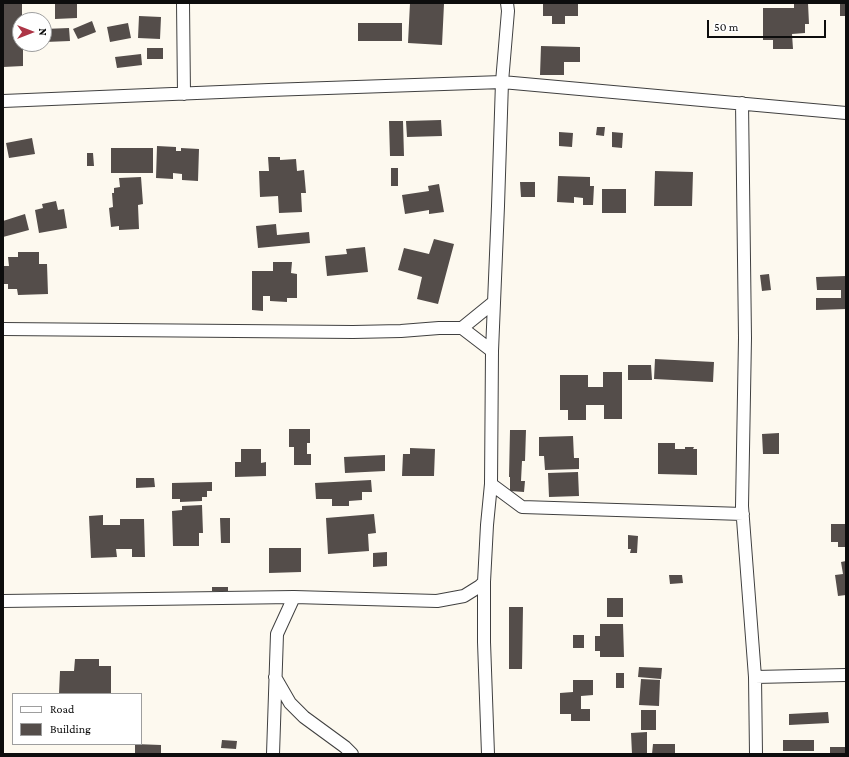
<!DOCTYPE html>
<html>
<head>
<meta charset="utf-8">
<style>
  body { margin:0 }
  #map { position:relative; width:849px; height:757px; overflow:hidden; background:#fdf9ef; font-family:"Crimson Pro",serif }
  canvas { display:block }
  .frame { position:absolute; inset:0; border:4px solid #0d0d0d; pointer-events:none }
  .legend { position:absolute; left:12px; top:693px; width:130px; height:52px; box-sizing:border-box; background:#fff; border:1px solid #9e9e9e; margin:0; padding:5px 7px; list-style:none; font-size:12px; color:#0d0d0d }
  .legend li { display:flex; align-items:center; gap:8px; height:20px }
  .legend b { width:20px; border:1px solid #9e9e9e }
  .north { position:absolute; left:12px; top:12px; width:40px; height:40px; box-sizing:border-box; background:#fff; border:1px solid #9e9e9e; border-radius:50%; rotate:90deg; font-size:11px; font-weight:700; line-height:16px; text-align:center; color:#0d0d0d }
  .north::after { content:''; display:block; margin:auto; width:14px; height:18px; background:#ad3546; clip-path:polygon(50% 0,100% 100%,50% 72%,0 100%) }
  .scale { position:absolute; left:707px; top:20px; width:119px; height:18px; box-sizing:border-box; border:2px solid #0d0d0d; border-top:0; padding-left:5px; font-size:12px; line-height:14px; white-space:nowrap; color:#0d0d0d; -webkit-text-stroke:3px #fff; paint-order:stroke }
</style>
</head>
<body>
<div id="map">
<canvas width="849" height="757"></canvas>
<div class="frame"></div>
<ul class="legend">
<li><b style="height:5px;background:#fff"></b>Road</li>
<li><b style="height:11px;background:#544d4a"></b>Building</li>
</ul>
<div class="north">N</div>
<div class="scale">50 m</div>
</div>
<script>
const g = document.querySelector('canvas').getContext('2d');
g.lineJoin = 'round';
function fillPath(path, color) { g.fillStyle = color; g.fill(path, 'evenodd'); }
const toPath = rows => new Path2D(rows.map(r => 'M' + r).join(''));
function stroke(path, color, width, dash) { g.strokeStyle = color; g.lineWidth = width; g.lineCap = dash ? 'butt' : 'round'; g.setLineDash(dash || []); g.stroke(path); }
fillPath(toPath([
  [3,3,22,3,22,20,20,20,20,44,23,44,23,66,3,67],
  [55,3,77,3,77,18,55,19],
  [410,3,444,4,442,45,408,43],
  [543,3,578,3,578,16,565,16,565,24,552,24,552,16,543,16],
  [794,3,808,3,809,24,805,24,805,33,792,34,793,49,773,49,773,40,763,40,763,8,794,8],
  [840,3,846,3,846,16,840,16],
  [139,16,161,17,160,39,138,38],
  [92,21,96,32,78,39,73,29],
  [128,23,131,38,110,42,107,27],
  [358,23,402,23,402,41,358,41],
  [69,28,70,41,45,42,44,29],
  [541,46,580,47,580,62,564,62,564,75,540,75],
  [147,48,163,48,163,59,147,59],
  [141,54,142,65,117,68,115,57],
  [441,120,442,136,407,137,406,121],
  [389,121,403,121,404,156,390,156],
  [597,127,605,127,604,136,596,135],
  [559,132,573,133,572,147,559,146],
  [612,132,623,133,622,148,612,147],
  [32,138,35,154,9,158,6,143],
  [157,146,176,147,176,151,181,151,181,148,199,149,198,181,182,180,182,174,173,173,173,179,156,178],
  [111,148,153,148,153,173,111,173],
  [87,153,93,153,94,166,87,166],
  [268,157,280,157,280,160,296,159,297,171,304,170,306,193,301,193,302,212,279,213,278,196,260,197,259,171,269,171],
  [391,168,398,168,398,186,391,186],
  [655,171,693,172,692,206,654,206],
  [558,176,590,177,590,186,594,186,593,205,583,205,583,198,574,197,574,203,557,202],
  [141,177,143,204,138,205,139,229,119,230,119,226,111,227,109,208,113,207,112,193,114,193,114,188,120,187,119,178],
  [520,182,535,182,535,197,521,197],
  [439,184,444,212,429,214,429,210,405,214,402,195,429,191,428,186],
  [602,189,626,189,626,213,602,213],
  [56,201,58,210,64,209,67,228,39,233,35,210,43,208,42,204],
  [25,214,29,230,3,237,3,221],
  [276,224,277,235,309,232,310,243,258,248,256,226],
  [434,239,454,244,438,304,417,299,422,277,398,270,404,248,429,254],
  [365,247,368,272,327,276,325,256,347,254,346,249],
  [18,252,39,252,39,264,47,264,48,294,18,295,17,289,8,289,8,284,3,284,3,266,9,266,8,257,18,257],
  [273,262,292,262,291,273,297,274,297,298,287,298,287,302,270,301,270,296,263,296,263,311,252,310,252,271,273,271],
  [769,274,771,290,762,291,760,275],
  [846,276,846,309,816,310,816,298,841,298,841,290,817,290,816,277],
  [655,359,714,362,713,382,654,379],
  [628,365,651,365,652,380,628,380],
  [603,372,622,372,622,419,604,419,604,405,586,405,586,420,568,420,568,410,560,410,560,375,588,375,588,387,603,387],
  [289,429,310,429,310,443,307,443,307,454,311,454,311,465,294,465,294,447,289,447],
  [510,430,526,430,525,461,522,461,521,481,525,481,524,492,510,491,510,477,509,477],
  [779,433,779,454,763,454,762,434],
  [573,436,574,458,579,458,579,469,545,470,544,456,539,456,539,437],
  [658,443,675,443,675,449,685,449,685,447,694,447,693,449,697,449,697,475,658,474],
  [410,448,435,449,434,476,402,476,403,454,410,454],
  [241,449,261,449,261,463,266,462,266,476,235,477,235,462,241,462],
  [385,455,385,471,345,473,344,457],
  [578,472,579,496,549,497,548,473],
  [136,478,154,478,155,487,136,488],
  [371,480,372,492,362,492,362,500,349,501,349,506,332,506,332,499,316,499,315,483],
  [212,482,212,491,207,491,207,497,202,497,202,501,180,502,180,499,172,499,172,483],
  [202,505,203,533,199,533,199,546,173,546,172,511,182,510,182,506],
  [374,514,376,533,368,534,369,551,328,554,326,518],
  [103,515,103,525,120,525,120,519,144,519,145,557,132,557,132,549,116,549,117,557,91,558,89,516],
  [220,518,230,518,230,543,221,543],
  [831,524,846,524,846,547,838,547,838,542,831,542],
  [628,535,638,536,637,553,630,553,631,549,628,549],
  [269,548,301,548,301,572,269,573],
  [387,552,387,566,373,567,373,553],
  [846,561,846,595,838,596,835,575,843,574,841,562],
  [669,575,682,575,683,583,670,584],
  [212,587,228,587,228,591,212,591],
  [607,598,623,598,623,617,607,617],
  [509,607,523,607,522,669,509,669],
  [600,624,623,624,624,657,600,657,600,651,595,651,595,636,600,636],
  [573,635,584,635,584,648,573,648],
  [75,659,99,659,99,666,111,666,111,694,59,694,60,671,74,671],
  [639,667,662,668,661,679,638,677],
  [616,673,624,673,624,688,616,688],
  [641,679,660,680,659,706,639,705],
  [573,680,593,680,593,695,581,696,581,709,590,709,590,721,571,721,571,714,560,714,560,693,573,692],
  [641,710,656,710,656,730,641,730],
  [828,712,829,723,789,725,789,714],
  [647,732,647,754,632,754,631,733],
  [222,740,237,741,236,749,221,748],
  [783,740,814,740,814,751,783,751],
  [135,744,161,745,161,754,135,754],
  [653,744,675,744,675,754,652,754],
  [830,747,846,747,846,754,830,754]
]), '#544d4a');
const street = toPath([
  [183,3,184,94],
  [3,101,269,90,502,82,846,113],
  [742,103,745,338,742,506,755,677,756,754],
  [462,328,494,302],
  [3,329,353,332,401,331,439,328,462,328,492,351],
  [491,484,522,507,743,514],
  [484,582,484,642,488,754],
  [3,601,294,597,437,601,464,596,480,586,484,582,487,525,491,484,492,351,498,206,502,82,508,11,507,3],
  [275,677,290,703,304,717,345,747,352,754],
  [755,677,846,675],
  [273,754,277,634,294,597]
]);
stroke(street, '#404040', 14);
stroke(street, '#fff', 12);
</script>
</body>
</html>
